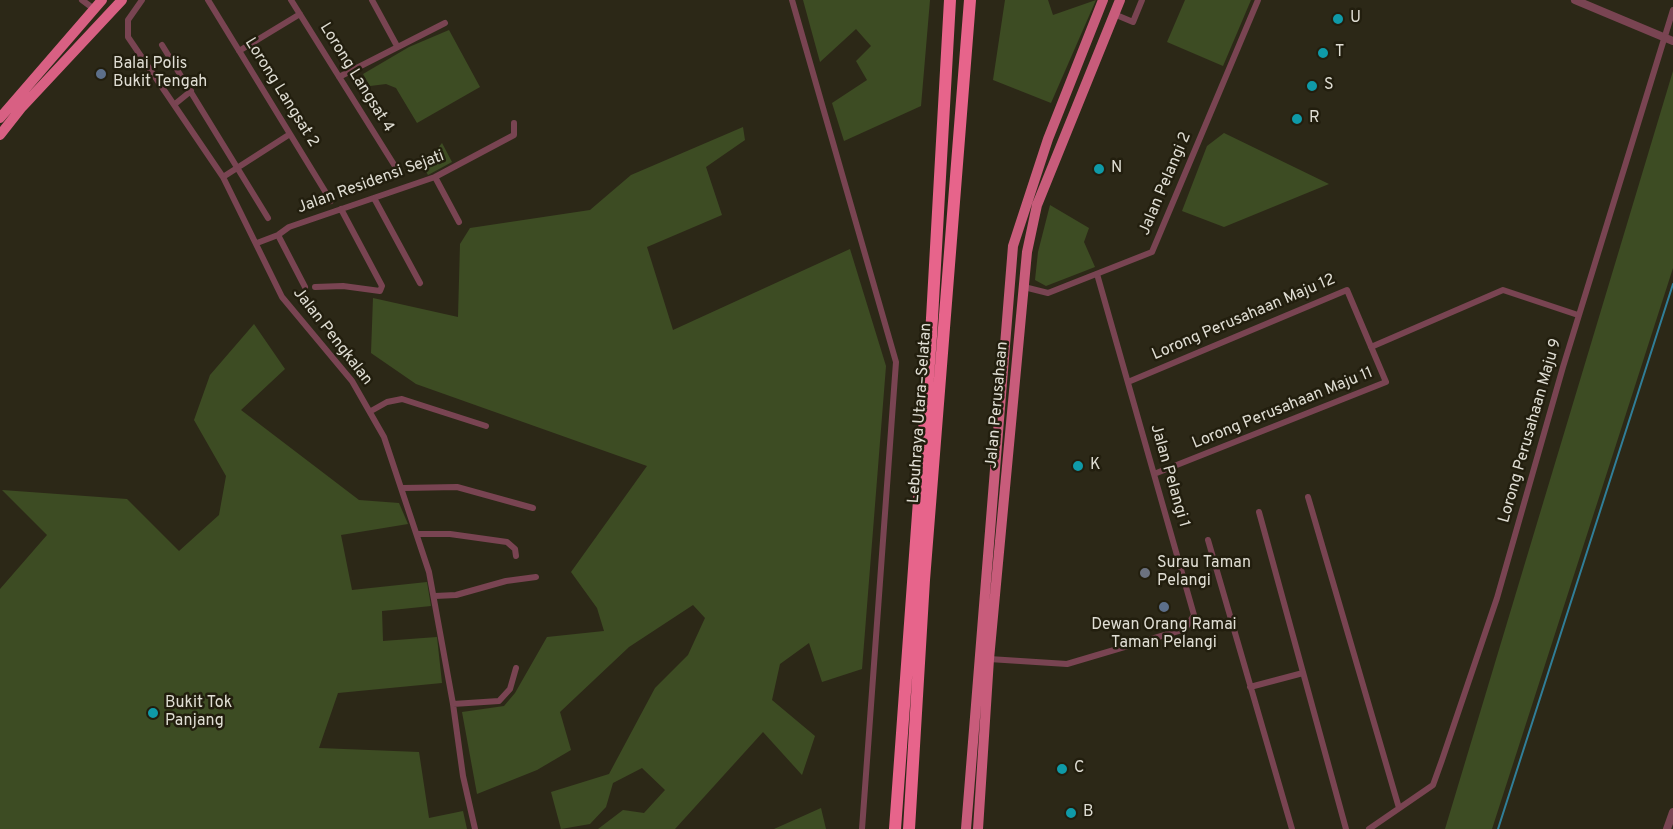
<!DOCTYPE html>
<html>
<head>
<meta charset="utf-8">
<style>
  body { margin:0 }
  canvas { display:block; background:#2c2817 }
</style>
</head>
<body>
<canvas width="1673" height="829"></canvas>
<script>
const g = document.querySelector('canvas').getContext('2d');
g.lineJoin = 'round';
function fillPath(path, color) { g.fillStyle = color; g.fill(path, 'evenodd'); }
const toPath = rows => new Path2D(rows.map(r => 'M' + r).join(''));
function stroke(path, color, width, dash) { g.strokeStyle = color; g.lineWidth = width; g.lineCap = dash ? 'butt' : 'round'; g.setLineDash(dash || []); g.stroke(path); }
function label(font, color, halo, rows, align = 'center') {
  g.font = font + ' Overpass,sans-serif'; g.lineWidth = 5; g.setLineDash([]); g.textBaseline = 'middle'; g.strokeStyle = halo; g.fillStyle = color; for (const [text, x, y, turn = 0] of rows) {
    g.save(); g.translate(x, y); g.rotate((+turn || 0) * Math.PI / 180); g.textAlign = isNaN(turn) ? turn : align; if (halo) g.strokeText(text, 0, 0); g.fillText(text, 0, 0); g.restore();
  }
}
fillPath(toPath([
  [803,0,930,0,921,106,844,141,832,103,867,80,856,61,871,46,856,29,820,62],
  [1005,0,1048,0,1053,15,1096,0,1051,103,993,80],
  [1185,0,1251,0,1223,66,1167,42],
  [449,30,480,87,417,123,396,88,386,84,370,86,363,74,409,47],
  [1673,71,1673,268,1492,829,1445,829],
  [743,127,745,140,706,167,722,215,647,247,673,330,850,249,886,366,862,669,822,682,809,643,780,664,772,700,815,736,802,775,763,732,675,829,598,829,623,810,644,813,665,790,642,768,613,783,606,807,590,824,561,829,551,792,609,774,655,688,688,655,705,618,693,605,629,647,560,712,571,750,537,770,477,794,462,712,504,706,515,693,547,637,604,631,597,608,571,572,647,466,416,384,371,353,373,298,458,317,460,244,470,228,590,210,631,175],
  [1224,133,1329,184,1224,227,1182,211,1207,146],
  [442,143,452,162,428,175,423,167],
  [1050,205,1089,228,1084,242,1095,267,1046,286,1035,280,1038,252],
  [254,324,285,369,241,410,359,500,399,503,408,524,341,535,352,590,427,582,431,606,382,611,383,641,437,637,442,683,338,693,319,748,419,752,429,818,463,811,467,829,0,829,0,589,47,535,2,490,127,499,179,551,219,515,226,476,194,420,210,375],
  [821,808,826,829,774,829]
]), '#3d4c23');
stroke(toPath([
  [1498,829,1673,284]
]), '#307e98', 2);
stroke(toPath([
  [82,0,94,9],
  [142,0,128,20,128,37,223,177,282,297,352,381,384,437,429,572,453,704,463,776,475,829],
  [208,0,331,201],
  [291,0,398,171],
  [372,0,397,46],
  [792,0,896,362,862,829],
  [1114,14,1133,22,1142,0],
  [162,45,268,218],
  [239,51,300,14],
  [339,77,445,23],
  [175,104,191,91],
  [223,177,290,134],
  [435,177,459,222],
  [374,198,420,283],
  [278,235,305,287],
  [257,243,278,235,289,227,435,177,514,135,514,123],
  [315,287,343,286,380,291,382,286,341,209],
  [1024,287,1048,293,1152,252,1258,0],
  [1371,347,1503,290,1578,315],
  [1128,382,1347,290,1386,382,1154,474],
  [371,411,387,402,402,399,486,426],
  [403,488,457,487,533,508],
  [1308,497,1399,808],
  [1259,512,1346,829],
  [419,534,450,534,507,542,515,549,516,556],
  [1208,540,1292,829],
  [435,596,456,595,506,581,536,577],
  [989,659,1067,664,1185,629,1194,615,1097,274],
  [1250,687,1303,673],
  [453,704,499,701,510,689,516,668],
  [1369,829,1433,785,1442,760,1497,598,1563,367,1673,10]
]), '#794452', 6);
stroke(toPath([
  [1575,0,1673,41],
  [1667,829,1673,812]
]), '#794452', 8);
stroke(toPath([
  [966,829,1013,246,1048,139,1103,0],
  [978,829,989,659,1027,252,1037,205,1120,0]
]), '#c85c7b', 10);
stroke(toPath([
  [0,118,102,0],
  [0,135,22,107,122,0]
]), '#d86083', 10);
stroke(toPath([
  [895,829,931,336,950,0],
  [909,829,924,580,970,0]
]), '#e7648b', 12);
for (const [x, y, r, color] of [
  [1338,19,6,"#0f9aa8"],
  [1323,53,6,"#0f9aa8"],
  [101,74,6,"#5c6f8a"],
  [1312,86,6,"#0f9aa8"],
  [1297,119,6,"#0f9aa8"],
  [1099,169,6,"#0f9aa8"],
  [1078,466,6,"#0f9aa8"],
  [1145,573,6,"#6b7280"],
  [1164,607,6,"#5c6f8a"],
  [153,713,6,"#0f9aa8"],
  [1062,769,6,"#0f9aa8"],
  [1071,813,6,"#0f9aa8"]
]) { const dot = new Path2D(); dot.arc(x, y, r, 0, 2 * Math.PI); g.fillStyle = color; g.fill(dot); stroke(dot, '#221e0e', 2); }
label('16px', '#e0ded4', '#221e0e', [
  ["U",1350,19],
  ["T",1335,53],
  ["Balai Polis",113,65],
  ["Bukit Tengah",113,83],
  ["S",1324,86],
  ["R",1309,119],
  ["N",1111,169],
  ["K",1090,466],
  ["Surau Taman",1157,564],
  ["Pelangi",1157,582],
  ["Dewan Orang Ramai",1164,626,"center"],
  ["Taman Pelangi",1164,644,"center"],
  ["Bukit Tok",165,704],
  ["Panjang",165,722],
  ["C",1074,769],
  ["B",1083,813]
], 'left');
label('16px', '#e0ded4', '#221e0e', [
  ["Lorong Langsat 4",356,78,58],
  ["Lorong Langsat 2",281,93,58],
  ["Jalan Residensi Sejati",371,183,-20],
  ["Jalan Pelangi 2",1166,184,-67],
  ["Lorong Perusahaan Maju 12",1244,318,-23],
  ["Jalan Pengkalan",332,337,52],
  ["Jalan Perusahaan",998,405,-85],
  ["Lorong Perusahaan Maju 11",1283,409,-22],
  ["Lebuhraya Utara–Selatan",921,413,-86],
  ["Lorong Perusahaan Maju 9",1531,431,-74],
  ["Jalan Pelangi 1",1169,476,74]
]);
</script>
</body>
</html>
